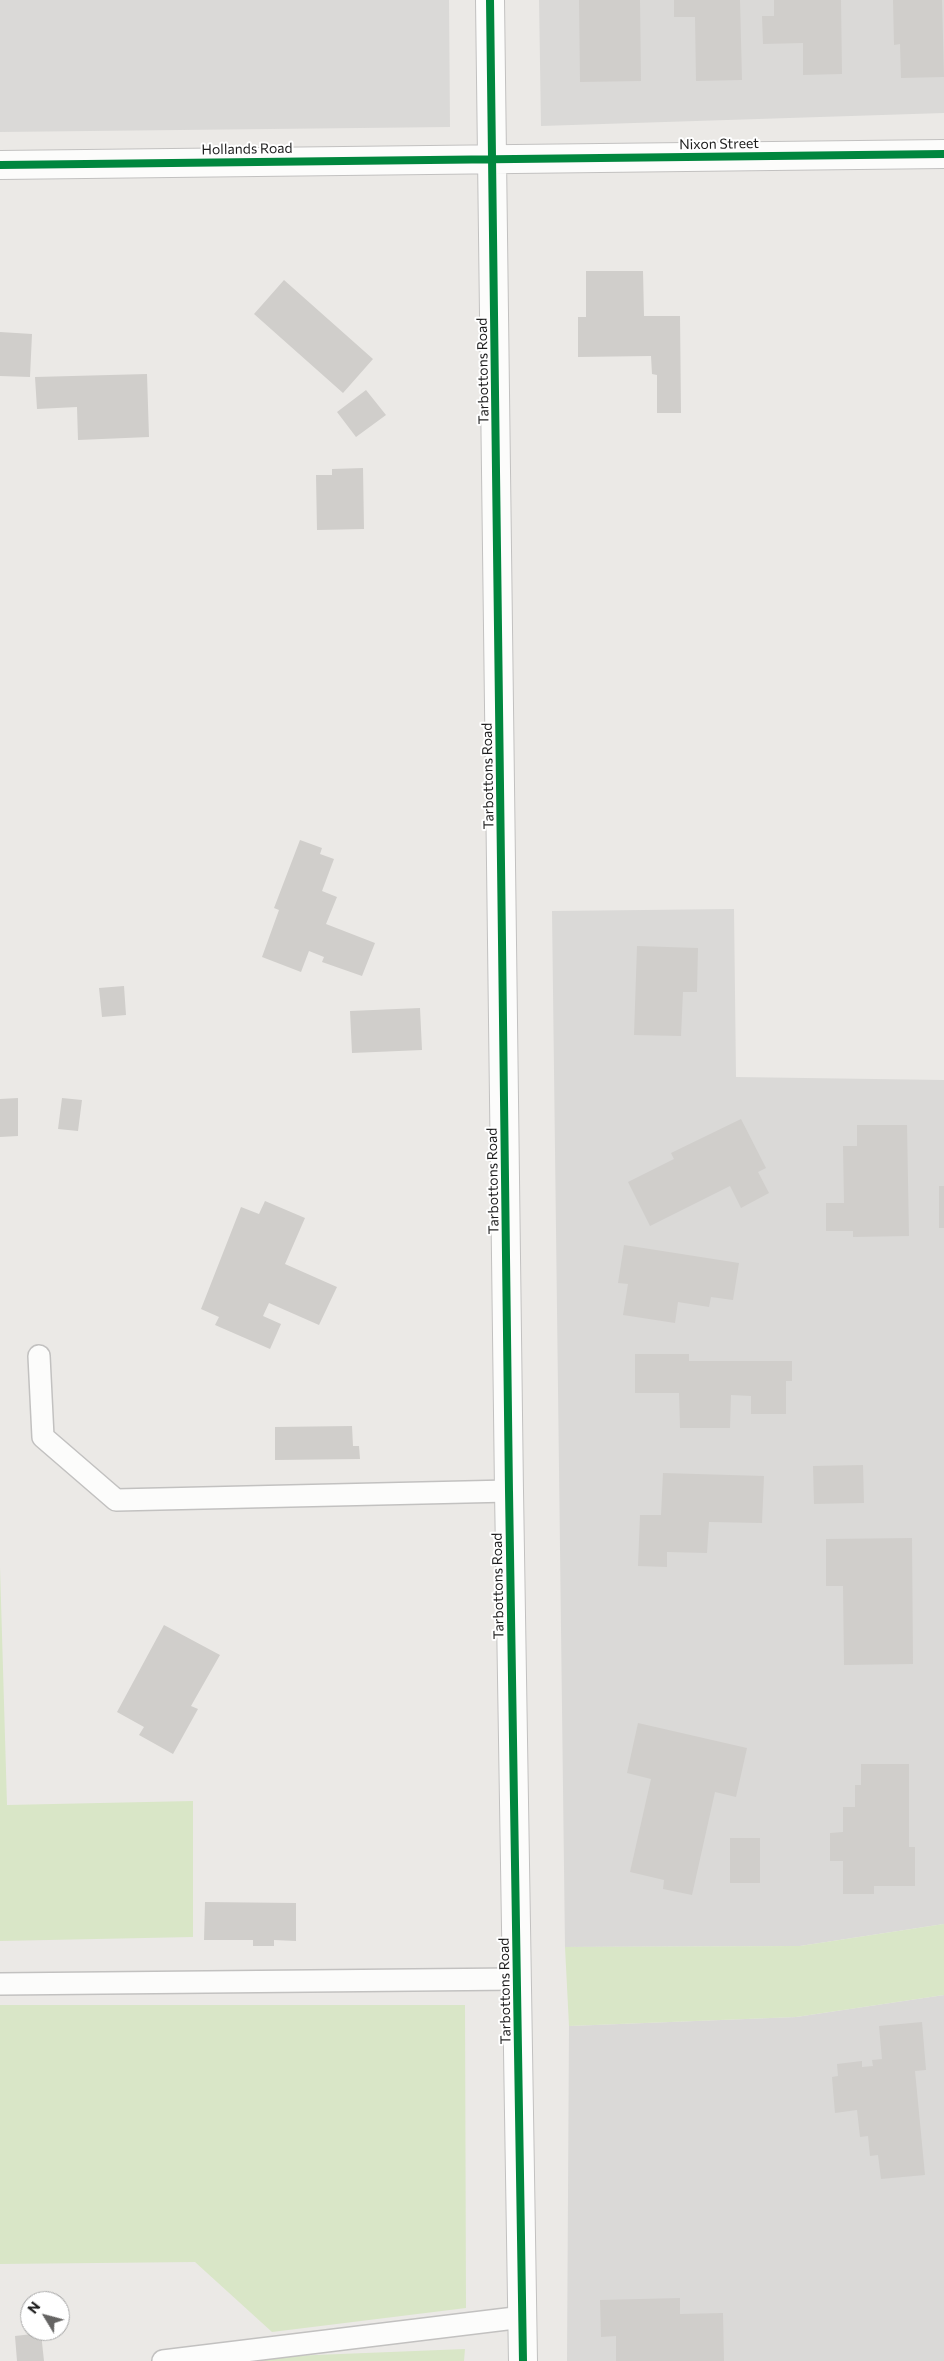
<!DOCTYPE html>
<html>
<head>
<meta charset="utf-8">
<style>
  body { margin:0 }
  #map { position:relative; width:944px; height:2361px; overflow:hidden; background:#ebe9e6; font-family:Commissioner,sans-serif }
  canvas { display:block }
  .north { position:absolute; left:20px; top:2291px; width:50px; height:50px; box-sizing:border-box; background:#fff; border:1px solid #a5a5a5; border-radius:50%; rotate:307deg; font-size:14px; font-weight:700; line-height:20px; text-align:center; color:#1d1d1d }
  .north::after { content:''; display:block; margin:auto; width:18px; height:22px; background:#656463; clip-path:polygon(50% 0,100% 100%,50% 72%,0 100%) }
</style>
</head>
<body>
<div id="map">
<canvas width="944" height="2361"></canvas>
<div class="north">N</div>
</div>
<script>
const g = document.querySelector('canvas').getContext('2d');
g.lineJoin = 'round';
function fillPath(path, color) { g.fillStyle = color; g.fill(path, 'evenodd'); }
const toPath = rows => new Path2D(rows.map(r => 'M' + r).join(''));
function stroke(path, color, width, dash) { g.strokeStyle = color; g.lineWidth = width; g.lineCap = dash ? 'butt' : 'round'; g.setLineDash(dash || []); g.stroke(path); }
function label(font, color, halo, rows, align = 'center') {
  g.font = font + ' Commissioner,sans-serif'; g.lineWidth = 4; g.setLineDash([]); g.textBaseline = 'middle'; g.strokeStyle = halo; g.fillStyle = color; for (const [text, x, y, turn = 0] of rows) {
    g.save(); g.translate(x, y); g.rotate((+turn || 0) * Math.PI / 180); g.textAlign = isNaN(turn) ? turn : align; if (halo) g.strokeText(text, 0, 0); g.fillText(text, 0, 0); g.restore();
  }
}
fillPath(toPath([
  [0,0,449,0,450,127,0,132],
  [539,0,944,0,944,113,541,126],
  [734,909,736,1077,944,1080,944,1924,800,1946,565,1947,552,911],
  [944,1995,944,2361,567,2361,569,2026,796,2017]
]), '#dad9d7');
fillPath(toPath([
  [0,1567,7,1805,193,1801,193,1937,0,1941],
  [944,1924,944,1995,796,2017,569,2026,565,1947,800,1946],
  [0,2005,465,2005,466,2308,272,2332,195,2262,0,2264],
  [465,2349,464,2361,166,2361]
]), '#d9e6c7');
fillPath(toPath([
  [579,0,640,0,641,81,580,82],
  [674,0,740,0,742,80,696,81,695,17,674,17],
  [774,0,841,0,842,74,803,75,803,43,763,44,762,16,774,16],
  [893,0,942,0,944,77,901,78,900,44,894,45],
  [586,271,643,271,644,316,680,316,681,413,657,413,657,375,652,374,651,356,578,357,578,317,586,317],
  [284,280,373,359,343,393,254,314],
  [0,332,32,334,30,377,0,376],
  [147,374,149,437,78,440,77,407,37,409,35,377],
  [366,390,386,415,356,437,337,412],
  [363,468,364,529,317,530,316,475,332,475,332,469],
  [300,840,322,848,320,854,334,859,322,891,337,897,326,924,375,943,362,976,322,962,324,957,309,951,301,972,262,957,279,910,274,908],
  [637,946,698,948,697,992,683,992,681,1036,634,1035],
  [124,986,126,1015,102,1017,99,988],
  [420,1008,422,1050,352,1053,350,1011],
  [18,1098,18,1136,0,1137,0,1099],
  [62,1098,82,1100,78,1131,58,1129],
  [741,1119,766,1168,758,1172,769,1193,741,1208,730,1186,650,1226,628,1182,674,1159,671,1153],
  [857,1125,907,1125,909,1236,853,1237,853,1231,826,1231,826,1203,844,1203,843,1146,857,1146],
  [939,1186,944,1186,944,1228,939,1228],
  [265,1201,305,1218,285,1264,337,1287,319,1325,269,1303,263,1316,281,1324,270,1349,215,1325,219,1317,201,1309,241,1207,259,1214],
  [624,1245,739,1263,733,1300,711,1297,709,1307,678,1302,675,1323,623,1315,628,1284,618,1283],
  [635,1354,689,1354,689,1361,792,1361,792,1381,786,1381,786,1414,751,1414,751,1396,731,1395,730,1428,680,1428,679,1393,635,1393],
  [352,1426,353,1446,359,1446,360,1459,275,1460,275,1427],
  [863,1465,864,1503,814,1504,813,1466],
  [663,1473,764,1476,762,1523,709,1522,707,1553,667,1552,667,1567,638,1566,640,1515,661,1515],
  [912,1538,913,1664,844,1665,843,1586,826,1586,826,1539],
  [164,1625,220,1655,191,1706,198,1709,173,1754,139,1735,144,1727,117,1712],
  [638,1723,747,1748,736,1797,715,1792,692,1895,663,1889,664,1880,630,1872,651,1779,627,1773],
  [861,1764,909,1764,909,1847,915,1847,915,1886,874,1886,874,1894,843,1894,843,1861,830,1861,830,1833,843,1832,843,1807,855,1807,855,1785,861,1785],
  [730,1838,760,1838,760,1883,730,1883],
  [205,1902,296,1903,296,1941,274,1940,274,1946,253,1946,253,1940,204,1940],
  [922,2022,926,2070,915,2071,925,2175,881,2179,878,2155,870,2156,868,2136,860,2137,857,2110,835,2113,832,2077,838,2076,837,2064,862,2061,862,2067,873,2066,872,2060,882,2059,879,2026],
  [680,2298,680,2314,723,2313,724,2361,616,2361,616,2336,601,2337,600,2300],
  [41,2333,44,2361,17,2361,15,2336]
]), '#d0cecb');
const lane = toPath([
  [39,1356,43,1437,116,1500,509,1491],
  [0,1984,517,1979],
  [163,2361,523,2317]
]);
const street = toPath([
  [490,0,509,1491,523,2361],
  [0,165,944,154]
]);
stroke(lane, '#c2c1c0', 24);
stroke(street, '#c2c1c0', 30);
stroke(lane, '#fcfcfb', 21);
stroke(street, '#fcfcfb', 28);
stroke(toPath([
  [490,0,509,1491,523,2361],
  [0,165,944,154]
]), '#00873e', 8);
label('14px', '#1d1d1d', '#fff', [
  ["Nixon Street",719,144,-1],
  ["Hollands Road",247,149,-1],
  ["Tarbottons Road",483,371,-91],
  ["Tarbottons Road",488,776,-91],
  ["Tarbottons Road",493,1181,-91],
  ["Tarbottons Road",498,1586,-91],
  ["Tarbottons Road",505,1991,-91]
]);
</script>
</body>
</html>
